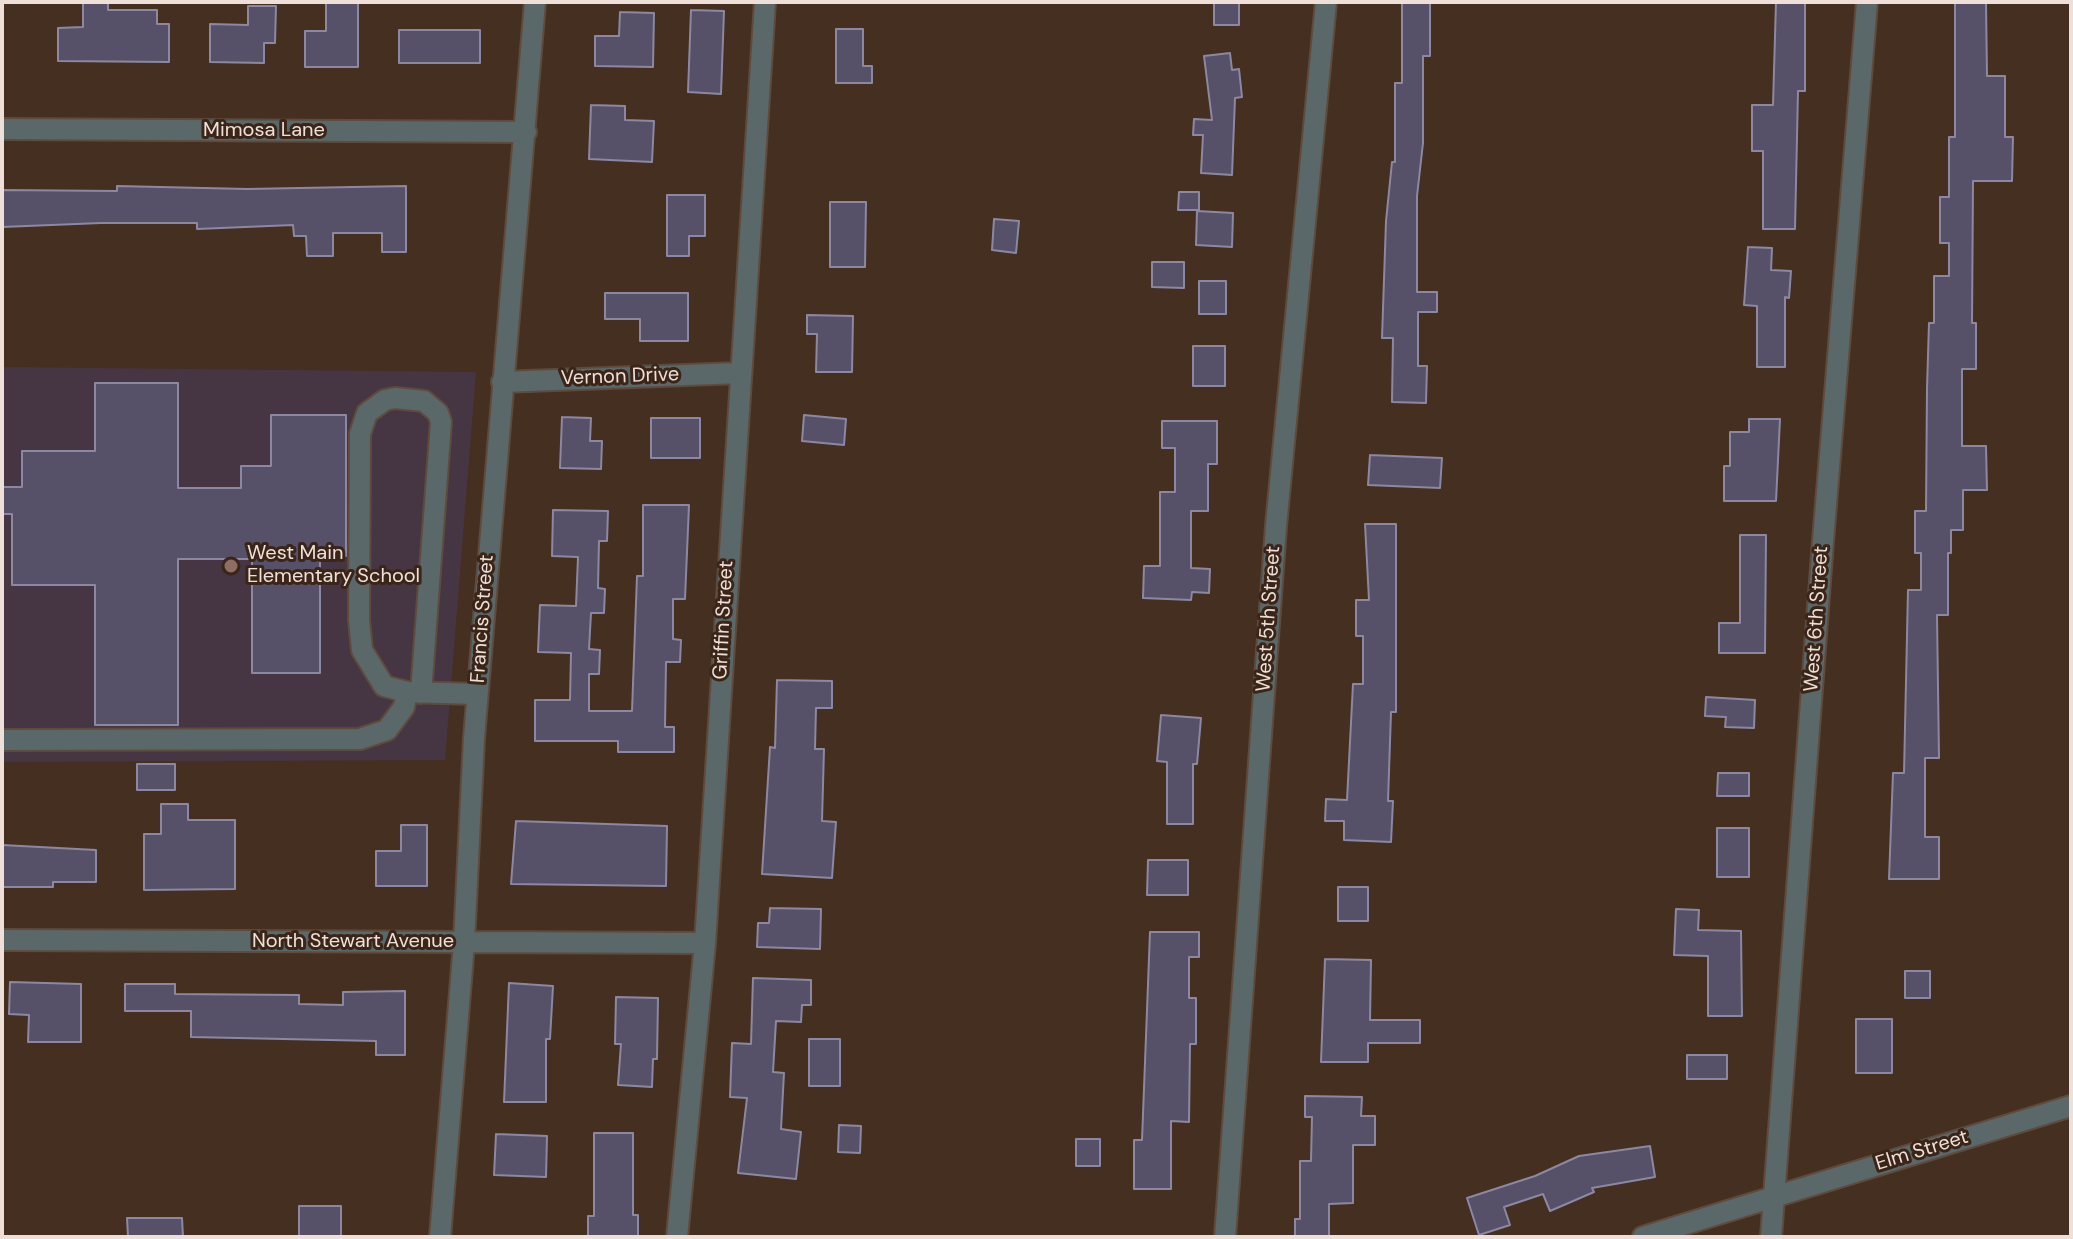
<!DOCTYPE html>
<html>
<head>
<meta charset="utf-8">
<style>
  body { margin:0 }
  #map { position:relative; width:2073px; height:1239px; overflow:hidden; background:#442f21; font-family:"DM Sans",sans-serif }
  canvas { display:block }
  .frame { position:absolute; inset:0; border:4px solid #eee0d8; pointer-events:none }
</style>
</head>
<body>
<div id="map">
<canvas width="2073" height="1239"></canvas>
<div class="frame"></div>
</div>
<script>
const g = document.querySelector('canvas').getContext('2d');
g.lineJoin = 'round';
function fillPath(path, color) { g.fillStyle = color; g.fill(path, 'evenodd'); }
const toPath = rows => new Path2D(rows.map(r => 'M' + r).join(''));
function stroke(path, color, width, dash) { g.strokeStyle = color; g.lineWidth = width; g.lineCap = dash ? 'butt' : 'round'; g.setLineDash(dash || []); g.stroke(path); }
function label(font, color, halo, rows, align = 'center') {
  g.font = font + ' "DM Sans",sans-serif'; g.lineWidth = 6; g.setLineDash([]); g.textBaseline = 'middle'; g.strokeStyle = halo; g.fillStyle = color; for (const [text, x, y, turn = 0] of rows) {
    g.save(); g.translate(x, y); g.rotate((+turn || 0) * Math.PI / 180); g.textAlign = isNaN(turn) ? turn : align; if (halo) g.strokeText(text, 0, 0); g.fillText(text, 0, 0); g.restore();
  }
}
fillPath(toPath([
  [2,367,476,372,445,760,2,762]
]), '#463643');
const building = toPath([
  [83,2,108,2,108,10,157,10,157,24,169,24,169,62,58,61,58,28,83,27,83,2],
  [326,2,358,2,358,67,305,67,305,31,326,31,326,2],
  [1214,2,1239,2,1239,25,1214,25,1214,2],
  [1402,2,1430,2,1430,56,1423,56,1423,143,1417,196,1417,292,1437,292,1437,312,1418,312,1418,366,1427,366,1426,403,1392,402,1393,338,1382,338,1386,221,1392,162,1395,162,1395,83,1402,83,1402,2],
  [1776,2,1805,2,1805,91,1798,91,1795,229,1763,229,1763,151,1752,151,1752,105,1773,105,1776,2],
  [1955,2,1986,2,1987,76,2005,76,2005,137,2013,137,2012,181,1973,181,1972,323,1976,323,1976,369,1962,369,1962,446,1986,446,1987,490,1963,490,1963,530,1951,530,1951,553,1948,553,1948,615,1937,615,1939,758,1925,758,1925,837,1939,837,1939,879,1889,879,1893,773,1904,773,1908,590,1921,590,1921,553,1915,553,1915,511,1926,511,1927,388,1929,323,1934,323,1934,276,1949,276,1949,243,1940,243,1940,197,1949,197,1949,137,1955,137,1955,2],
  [248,6,276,6,275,43,264,43,264,63,210,62,210,24,248,25,248,6],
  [691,10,724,11,721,94,688,92,691,10],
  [620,12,654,13,653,67,595,66,595,36,619,36,620,12],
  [836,29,863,29,863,66,872,66,872,83,836,83,836,29],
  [399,30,480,30,480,63,399,63,399,30],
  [1230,53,1232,70,1239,69,1242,97,1235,98,1232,175,1201,173,1203,135,1193,135,1194,119,1212,120,1204,56,1230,53],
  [591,105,625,106,625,120,654,121,652,162,589,159,591,105],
  [117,186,247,189,406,186,406,252,382,252,382,233,333,233,333,256,307,256,306,236,294,236,293,225,197,229,197,223,101,223,2,227,2,190,117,191,117,186],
  [1179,192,1199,192,1199,210,1178,210,1179,192],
  [667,195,705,195,705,236,689,236,689,256,667,256,667,195],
  [830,202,866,202,865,267,830,267,830,202],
  [1197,211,1233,213,1232,247,1196,245,1197,211],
  [994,219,1019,221,1016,253,992,250,994,219],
  [1748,247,1772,248,1771,270,1791,271,1789,298,1785,297,1785,367,1757,367,1757,306,1744,305,1748,247],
  [1152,262,1184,262,1184,288,1152,287,1152,262],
  [1199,281,1226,281,1226,314,1199,314,1199,281],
  [605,293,688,293,688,341,640,341,640,319,605,319,605,293],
  [807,315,853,316,852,372,816,372,817,334,807,334,807,315],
  [1193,346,1225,346,1225,386,1193,386,1193,346],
  [95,383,178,383,178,488,241,488,241,466,271,466,271,415,346,415,346,556,320,556,320,673,252,673,252,559,178,559,178,725,95,725,95,585,12,585,12,514,2,514,2,487,22,487,22,451,95,451,95,383],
  [804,415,846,419,844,445,802,441,804,415],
  [562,417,591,418,590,441,602,441,601,469,560,468,562,417],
  [651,418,700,418,700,458,651,458,651,418],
  [1749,419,1780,419,1776,501,1724,501,1724,466,1730,466,1730,432,1749,432,1749,419],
  [1162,421,1217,421,1217,464,1208,464,1208,511,1191,511,1191,568,1210,569,1209,593,1192,592,1191,600,1143,598,1144,566,1160,566,1160,492,1175,492,1175,448,1162,448,1162,421],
  [1370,455,1442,458,1440,488,1368,485,1370,455],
  [643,505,689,505,685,599,673,599,673,639,681,640,680,662,666,662,665,727,674,727,674,752,618,752,618,741,535,741,535,700,570,700,571,653,538,652,540,605,576,606,578,557,552,556,553,510,608,511,607,541,599,541,598,588,605,589,604,613,591,613,589,649,600,650,599,674,589,674,589,711,632,711,637,576,643,576,643,505],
  [1365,524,1396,524,1396,712,1391,712,1388,801,1393,801,1391,842,1344,840,1344,821,1325,821,1326,799,1347,800,1353,684,1363,684,1363,636,1356,636,1356,600,1369,600,1365,524],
  [1740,535,1766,535,1765,653,1719,653,1719,623,1740,623,1740,535],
  [777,680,832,681,832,708,816,708,815,749,824,749,822,821,836,822,832,878,762,874,770,747,775,748,777,680],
  [1706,697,1755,700,1754,728,1725,727,1726,717,1705,716,1706,697],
  [1161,715,1201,718,1197,764,1193,764,1193,824,1167,824,1167,762,1157,761,1161,715],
  [137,764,175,764,175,790,137,790,137,764],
  [1718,773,1749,773,1749,796,1717,796,1718,773],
  [161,804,188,804,188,820,235,820,235,889,144,890,144,834,161,834,161,804],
  [516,821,667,826,666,886,511,884,516,821],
  [401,825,427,825,427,886,376,886,376,851,401,851,401,825],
  [1717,828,1749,828,1749,877,1717,877,1717,828],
  [2,845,96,850,96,882,53,882,53,887,2,887,2,845],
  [1148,860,1188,860,1188,895,1147,895,1148,860],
  [1338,887,1368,887,1368,921,1338,921,1338,887],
  [770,908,821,909,820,949,757,947,758,923,769,923,770,908],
  [1676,909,1699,910,1698,930,1741,931,1742,1016,1708,1016,1708,956,1674,955,1676,909],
  [1150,932,1199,932,1199,957,1189,957,1189,998,1196,998,1196,1044,1190,1044,1189,1122,1171,1121,1171,1189,1134,1189,1134,1140,1142,1140,1150,932],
  [1325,959,1371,960,1370,1020,1420,1020,1420,1043,1368,1043,1368,1062,1321,1062,1325,959],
  [1905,971,1930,971,1930,998,1905,998,1905,971],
  [753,978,811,980,811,1005,802,1005,801,1022,776,1021,773,1072,784,1073,781,1129,801,1132,796,1179,738,1173,747,1098,730,1097,732,1043,751,1044,753,978],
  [10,982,81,984,81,1042,28,1042,29,1015,9,1014,10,982],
  [509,983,553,986,550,1039,546,1039,546,1102,504,1102,509,983],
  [125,984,175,984,175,994,299,995,299,1004,343,1005,343,992,405,991,405,1055,376,1055,376,1041,191,1037,191,1011,125,1011,125,984],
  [616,997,658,998,657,1059,653,1059,652,1087,618,1085,621,1044,615,1044,616,997],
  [1856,1019,1892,1019,1892,1073,1856,1073,1856,1019],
  [809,1039,840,1039,840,1086,809,1086,809,1039],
  [1687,1055,1727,1055,1727,1079,1687,1079,1687,1055],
  [1305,1096,1362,1097,1361,1116,1375,1116,1375,1145,1353,1145,1353,1203,1329,1204,1329,1237,1295,1237,1295,1219,1300,1219,1300,1161,1311,1161,1312,1117,1305,1117,1305,1096],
  [839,1125,861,1126,860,1153,838,1152,839,1125],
  [594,1133,633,1133,633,1215,638,1215,638,1237,588,1237,588,1216,594,1216,594,1133],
  [496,1134,547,1136,546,1177,494,1175,496,1134],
  [1076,1139,1100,1139,1100,1166,1076,1166,1076,1139],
  [1650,1146,1655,1177,1592,1188,1594,1192,1550,1211,1543,1194,1504,1207,1510,1225,1479,1235,1467,1198,1535,1176,1579,1156,1650,1146],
  [299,1206,341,1206,341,1237,299,1237,299,1206],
  [127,1218,182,1218,183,1237,128,1237,127,1218]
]);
fillPath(building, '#565169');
stroke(building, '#8d88a2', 2);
const minor = toPath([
  [2,129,526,132],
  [502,382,739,373],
  [421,693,441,422,438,413,424,401,395,398,385,400,367,413,360,434,359,620,362,650,384,686,407,692,477,694],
  [2,740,360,739,387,730,404,707,407,692],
  [2,940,705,943],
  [440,1237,464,943,474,738,535,2],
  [677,1237,705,943,765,2],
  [1225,1237,1276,526,1326,2],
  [1643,1237,2071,1106],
  [1771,1237,1823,541,1867,2]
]);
stroke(minor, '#5f4b3e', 24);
stroke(minor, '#5a686a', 20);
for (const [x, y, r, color] of [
  [231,566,8,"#8d6e63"]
]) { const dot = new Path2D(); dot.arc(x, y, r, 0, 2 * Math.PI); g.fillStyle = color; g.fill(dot); stroke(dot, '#3a2518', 3); }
label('20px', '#eee0d8', '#3a2518', [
  ["Mimosa Lane",264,131],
  ["Vernon Drive",620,377,-2],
  ["Francis Street",483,619,-86],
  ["West 5th Street",1269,619,-86],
  ["West 6th Street",1817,619,-86],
  ["Griffin Street",724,620,-87],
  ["North Stewart Avenue",353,942],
  ["Elm Street",1922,1151,-17]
]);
label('20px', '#eee0d8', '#3a2518', [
  ["West Main",247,554],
  ["Elementary School",247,577]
], 'left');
</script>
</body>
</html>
